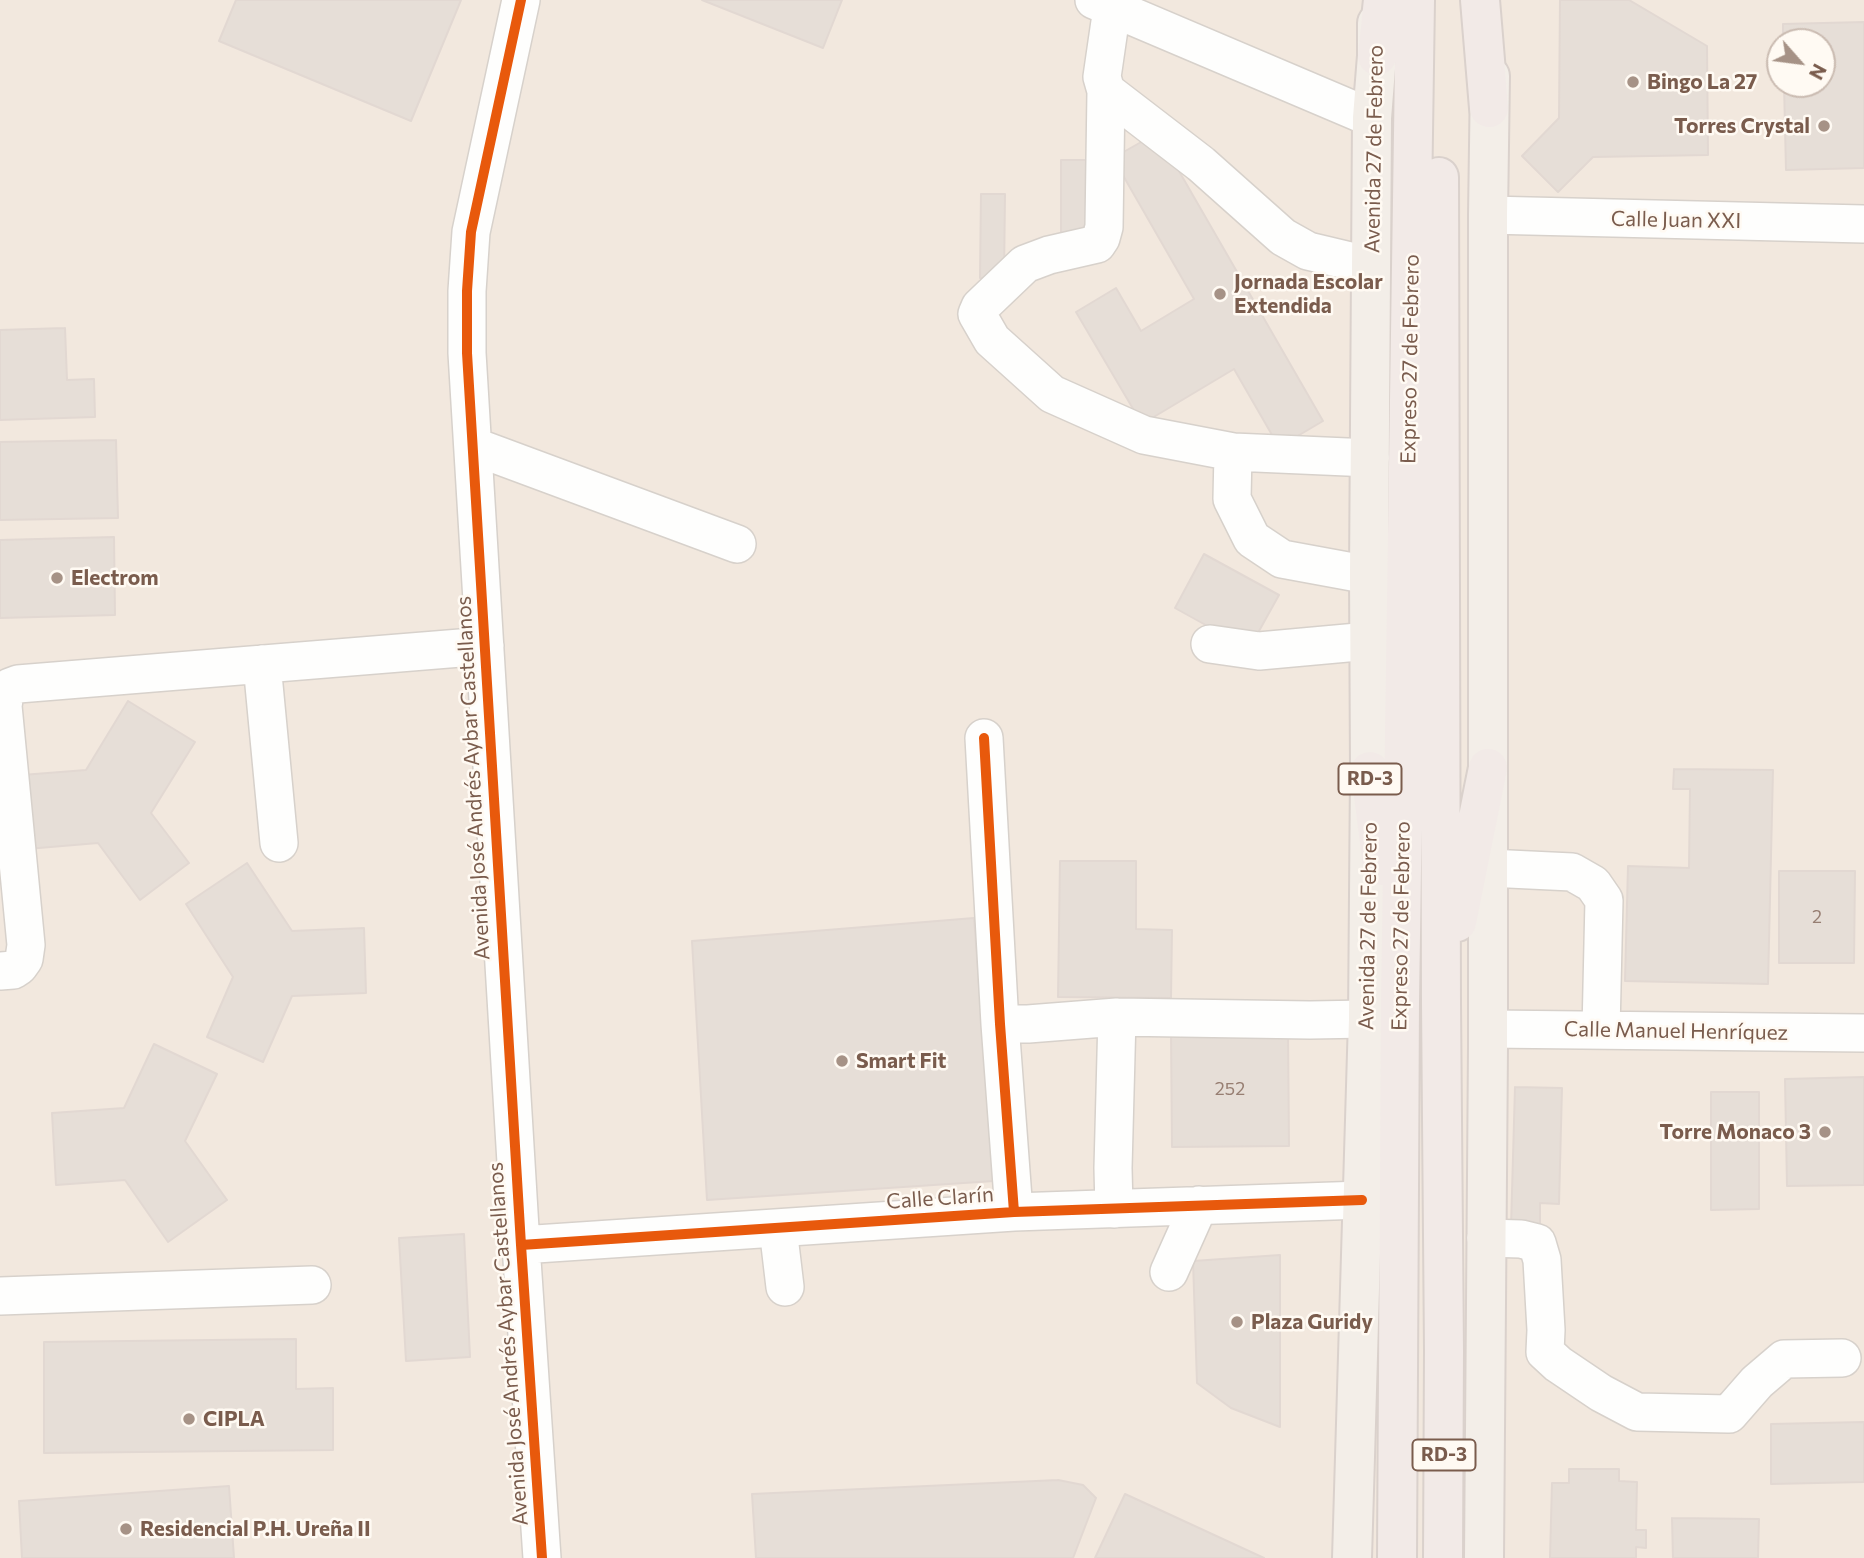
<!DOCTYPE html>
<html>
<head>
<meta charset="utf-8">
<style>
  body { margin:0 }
  #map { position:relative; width:1864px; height:1558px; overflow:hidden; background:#f9f5f0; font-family:Commissioner,sans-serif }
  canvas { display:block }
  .north { position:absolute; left:1766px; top:28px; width:70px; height:70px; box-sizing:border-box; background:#fffaf3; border:2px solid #cabbb1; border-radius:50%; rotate:118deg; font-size:19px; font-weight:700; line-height:28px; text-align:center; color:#7a5c4d }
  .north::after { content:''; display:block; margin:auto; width:24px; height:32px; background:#a69286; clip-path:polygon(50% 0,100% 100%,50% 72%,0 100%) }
</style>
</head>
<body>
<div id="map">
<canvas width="1864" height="1558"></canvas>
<div class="north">N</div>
</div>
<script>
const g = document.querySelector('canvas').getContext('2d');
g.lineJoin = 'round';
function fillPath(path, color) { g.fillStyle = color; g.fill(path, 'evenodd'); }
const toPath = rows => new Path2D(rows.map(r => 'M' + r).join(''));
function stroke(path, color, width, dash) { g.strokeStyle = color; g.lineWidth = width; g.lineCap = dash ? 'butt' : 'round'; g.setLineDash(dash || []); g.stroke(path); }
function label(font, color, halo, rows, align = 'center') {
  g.font = font + ' Commissioner,sans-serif'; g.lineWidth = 5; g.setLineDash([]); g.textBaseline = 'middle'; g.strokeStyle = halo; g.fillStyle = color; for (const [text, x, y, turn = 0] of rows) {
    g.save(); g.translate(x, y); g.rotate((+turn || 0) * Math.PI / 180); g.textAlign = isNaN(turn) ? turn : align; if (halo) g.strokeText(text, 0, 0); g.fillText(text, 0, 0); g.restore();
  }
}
fillPath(toPath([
  [0,0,1864,0,1864,1558,0,1558],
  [1780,42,1822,42,1822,84,1780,84]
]), '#f2e8de');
const building = toPath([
  [236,0,461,0,411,121,219,41,236,0],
  [702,0,842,0,823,48,702,0],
  [1560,0,1629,0,1707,46,1708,155,1593,157,1558,192,1522,156,1559,118,1560,0],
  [1864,22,1864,168,1786,170,1784,84,1822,84,1822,42,1783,42,1783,24,1864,22],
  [1157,133,1323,421,1279,447,1234,369,1142,424,1076,312,1116,288,1141,331,1194,299,1113,158,1157,133],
  [1061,160,1094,160,1094,239,1061,239,1061,160],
  [981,194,1005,194,1004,277,980,278,981,194],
  [65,328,67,380,94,379,95,417,0,420,0,330,65,328],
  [116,440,118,518,0,520,0,442,116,440],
  [114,537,115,615,0,618,0,540,114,537],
  [1204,554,1279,595,1249,649,1175,608,1204,554],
  [128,701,195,742,151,813,189,863,140,900,98,843,27,849,22,775,86,770,128,701],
  [1674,769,1773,770,1768,984,1625,981,1628,866,1689,868,1690,789,1673,789,1674,769],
  [1060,861,1136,861,1136,929,1172,930,1171,998,1058,997,1060,861],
  [247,863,292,931,364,928,366,993,292,996,263,1062,207,1037,233,977,186,904,247,863],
  [1779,871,1855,871,1854,963,1779,963,1779,871],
  [974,918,994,1181,707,1200,692,941,974,918],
  [1288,1032,1289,1146,1172,1147,1171,1033,1288,1032],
  [154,1044,217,1074,185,1141,227,1200,168,1242,125,1180,56,1185,52,1113,124,1108,154,1044],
  [1864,1077,1864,1185,1787,1186,1785,1079,1864,1077],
  [1515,1087,1562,1088,1559,1204,1540,1203,1540,1227,1511,1227,1515,1087],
  [1711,1092,1759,1092,1759,1209,1711,1210,1711,1092],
  [464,1234,470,1357,406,1361,399,1238,464,1234],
  [1280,1255,1280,1427,1231,1408,1197,1383,1193,1261,1280,1255],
  [296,1339,296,1389,333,1388,333,1450,44,1453,44,1342,296,1339],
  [1864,1422,1864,1482,1771,1484,1771,1424,1864,1422],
  [1569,1469,1619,1469,1619,1481,1637,1482,1636,1530,1646,1530,1646,1548,1636,1547,1636,1558,1550,1558,1552,1483,1569,1483,1569,1469],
  [1058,1480,1083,1485,1096,1498,1073,1558,756,1558,752,1494,1058,1480],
  [229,1486,234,1558,22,1558,19,1501,229,1486],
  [1125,1494,1160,1510,1264,1558,1095,1558,1125,1494],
  [1672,1518,1759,1519,1758,1558,1673,1558,1672,1518]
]);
fillPath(building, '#e6ded7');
stroke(building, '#e2d8d2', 2);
const minor = toPath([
  [521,0,471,232,467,291,467,353,521,1245,542,1558],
  [1094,0,1372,118],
  [1112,8,1102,77,1106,91,1201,164,1283,237,1308,251,1371,266],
  [1106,91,1104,227,1101,238,1097,244,1049,255,1025,264,980,307,977,314,992,340,1052,394,1144,435,1233,452,1370,458],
  [1488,215,1864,224],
  [473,446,737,544],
  [1233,452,1232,499,1252,539,1282,559,1369,575],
  [1210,644,1259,651,1369,641],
  [262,664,279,843],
  [984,738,1000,1024,1014,1212],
  [1488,868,1572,872,1593,884,1604,900,1601,1030],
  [0,971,13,970,19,966,24,959,26,945,3,706,5,693,10,687,18,684,485,646],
  [1000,1024,1028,1024,1117,1017,1310,1020,1368,1019],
  [1488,1029,1864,1033],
  [1114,1209,1113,1168,1117,1017],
  [778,1228,785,1287],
  [1486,1238,1521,1239,1537,1243,1542,1260,1546,1330,1545,1352,1558,1364,1601,1393,1637,1412,1729,1414,1757,1382,1784,1359,1842,1358],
  [521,1245,1014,1212,1362,1200],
  [1169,1272,1199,1205],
  [0,1296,312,1285]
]);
const major = toPath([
  [1352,1558,1368,1019,1370,771,1369,575,1372,118,1377,56,1377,23],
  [1484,1558,1488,1047,1488,215,1490,76]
]);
const highway = toPath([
  [1480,0,1489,108],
  [1377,56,1383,0],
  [1439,177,1441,1003,1444,1351,1443,1558],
  [1370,771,1382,866],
  [1457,922,1488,768],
  [1397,1558,1400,1002,1415,0]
]);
stroke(minor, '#d7d1cb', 40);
stroke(major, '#dad1cc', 42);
stroke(highway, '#dad1cc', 42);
stroke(minor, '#fefefd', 37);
stroke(major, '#f3eee8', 38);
stroke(highway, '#f2eae7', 38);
stroke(toPath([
  [521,0,471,232,467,291,467,353,521,1245,542,1558],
  [984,738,1000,1024,1014,1212],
  [521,1245,1014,1212,1362,1200]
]), '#e8590c', 10);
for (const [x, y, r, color] of [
  [1633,82,7,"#a69286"],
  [1824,126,7,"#a69286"],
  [1220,294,7,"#a69286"],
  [57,578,7,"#a69286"],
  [842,1061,7,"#a69286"],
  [1825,1132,7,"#a69286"],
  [1237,1322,7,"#a69286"],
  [189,1419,7,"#a69286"],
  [126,1529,7,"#a69286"]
]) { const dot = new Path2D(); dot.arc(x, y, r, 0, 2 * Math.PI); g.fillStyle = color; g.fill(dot); stroke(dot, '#fffaf3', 2.5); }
label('18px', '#977e72', null, [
  ["2",1817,917],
  ["252",1230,1089]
]);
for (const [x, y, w] of [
  [1370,779,63],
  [1444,1455,63]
]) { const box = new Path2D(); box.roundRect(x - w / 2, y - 15.5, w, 31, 5); g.fillStyle = '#fffaf3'; g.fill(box); stroke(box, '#7a5c4d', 2); }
label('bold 19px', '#7a5c4d', null, [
  ["RD-3",1370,779],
  ["RD-3",1444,1455]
]);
label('bold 21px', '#7a5c4d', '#fffaf3', [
  ["Bingo La 27",1647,82],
  ["Torres Crystal",1810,126,"right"],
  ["Jornada Escolar",1234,282],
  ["Extendida",1234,306],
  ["Electrom",71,578],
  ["Smart Fit",856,1061],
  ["Torre Monaco 3",1811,1132,"right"],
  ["Plaza Guridy",1251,1322],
  ["CIPLA",203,1419],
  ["Residencial P.H. Ureña II",140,1529]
], 'left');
label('21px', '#7a5c4d', '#fffaf3', [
  ["Avenida 27 de Febrero",1374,149,-89],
  ["Calle Juan XXI",1676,220,1],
  ["Expreso 27 de Febrero",1410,359,-89],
  ["Avenida José Andrés Aybar Castellanos",473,778,-93],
  ["Avenida 27 de Febrero",1368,926,-89],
  ["Expreso 27 de Febrero",1401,926,-89],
  ["Calle Manuel Henríquez",1676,1031,1],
  ["Calle Clarín",940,1198,-4],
  ["Avenida José Andrés Aybar Castellanos",508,1344,-94]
]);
</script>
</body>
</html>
